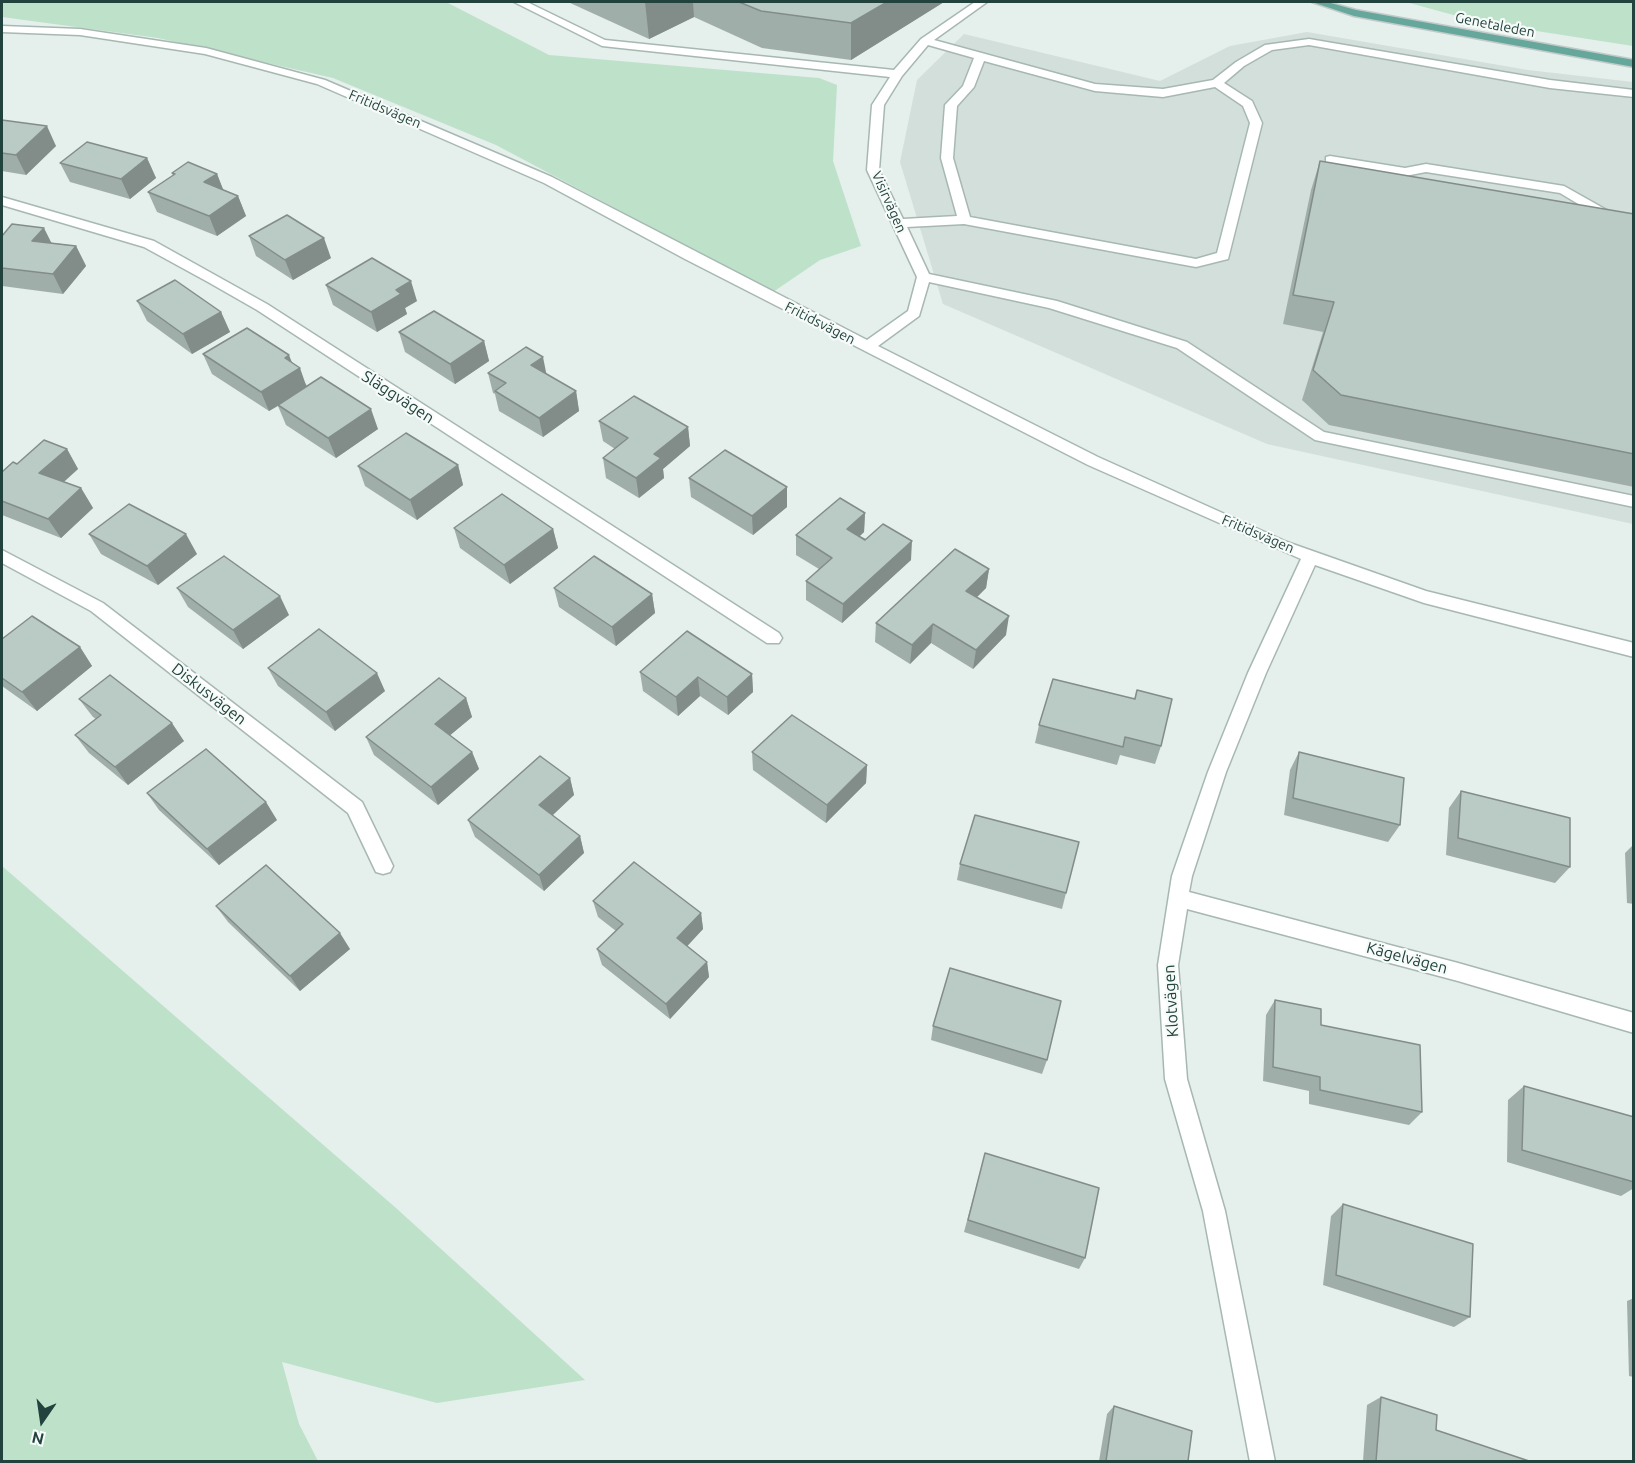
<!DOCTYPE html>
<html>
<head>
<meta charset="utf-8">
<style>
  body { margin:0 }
  #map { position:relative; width:1635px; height:1463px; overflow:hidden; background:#e5efeb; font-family:Ubuntu,sans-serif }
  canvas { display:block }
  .frame { position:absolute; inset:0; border:3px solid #22433d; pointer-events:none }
  .north { position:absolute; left:12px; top:1391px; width:60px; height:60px; -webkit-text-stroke:4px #f6fbf9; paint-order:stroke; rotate:193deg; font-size:16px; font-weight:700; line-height:24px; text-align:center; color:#22433d }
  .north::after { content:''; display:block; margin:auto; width:21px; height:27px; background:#22433d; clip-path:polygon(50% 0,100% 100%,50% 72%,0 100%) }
</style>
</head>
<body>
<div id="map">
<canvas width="1635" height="1463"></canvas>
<div class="frame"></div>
<div class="north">N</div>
</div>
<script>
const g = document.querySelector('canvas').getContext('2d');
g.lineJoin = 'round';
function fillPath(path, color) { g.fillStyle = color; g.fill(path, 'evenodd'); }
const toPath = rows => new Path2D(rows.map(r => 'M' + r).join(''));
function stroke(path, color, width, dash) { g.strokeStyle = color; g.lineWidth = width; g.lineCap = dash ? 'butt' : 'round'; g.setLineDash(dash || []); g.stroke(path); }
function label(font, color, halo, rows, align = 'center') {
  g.font = font + ' Ubuntu,sans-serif'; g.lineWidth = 4.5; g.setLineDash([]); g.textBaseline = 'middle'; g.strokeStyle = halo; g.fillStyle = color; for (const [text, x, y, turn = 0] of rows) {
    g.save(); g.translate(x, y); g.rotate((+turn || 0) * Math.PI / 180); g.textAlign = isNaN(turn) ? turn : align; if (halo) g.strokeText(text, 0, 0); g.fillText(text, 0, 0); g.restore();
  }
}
fillPath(toPath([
  [1307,32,1528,70,1633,82,1633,524,1267,444,943,304,900,162,917,80,964,34,1160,81,1230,46]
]), '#d3dfda');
fillPath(toPath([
  [2,2,446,2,549,55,819,78,837,85,833,161,861,246,820,260,773,292,496,145,333,78,158,38,2,17],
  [1406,2,1633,2,1633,46,1479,22],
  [2,866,396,1208,585,1380,437,1403,282,1362,299,1424,318,1461,2,1461]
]), '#bde1c9');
const minor = toPath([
  [514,2,527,2,605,40,894,70,921,39,975,2,987,2,934,40,1095,84,1163,89,1213,80,1236,62,1265,45,1309,39,1550,80,1634,90,1634,97,1550,88,1309,45,1272,50,1244,66,1224,83,1252,101,1262,123,1228,259,1196,267,964,224,907,227,929,274,1057,301,1187,342,1324,432,1634,496,1634,507,1315,440,1177,348,1049,308,929,282,919,316,878,346,1098,457,1287,542,1426,591,1634,643,1634,657,1424,603,1315,565,1266,673,1226,772,1192,876,1189,892,1458,963,1634,1013,1634,1033,1458,981,1187,909,1178,965,1187,1079,1225,1211,1275,1462,1250,1462,1203,1211,1165,1079,1158,965,1172,876,1208,772,1248,673,1301,559,1088,465,685,259,544,183,317,84,205,54,80,35,2,32,2,26,80,29,206,48,325,80,552,177,867,340,908,311,917,277,867,170,872,105,890,77,602,46,514,2],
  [928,45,974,58,963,86,945,105,941,158,957,216,903,219,879,170,884,105,902,76,928,45],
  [984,61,1095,91,1163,97,1215,87,1243,106,1250,123,1217,253,1196,259,970,217,953,158,957,106,974,87,984,61],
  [1330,156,1405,168,1426,164,1564,186,1619,217,1634,219,1634,227,1610,223,1560,193,1426,172,1405,176,1326,163,1326,157,1330,156],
  [2,197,154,241,267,304,779,633,782,638,779,643,767,643,257,310,208,282,144,247,2,205,2,197],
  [2,550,103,603,362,802,393,866,390,872,383,874,376,872,348,813,91,611,2,563,2,550]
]);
const major = toPath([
  [1312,2,1327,2,1356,10,1634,60,1634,67,1354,16,1312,2]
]);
stroke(minor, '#a7b8b3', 3);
stroke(major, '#c1cac9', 3);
fillPath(minor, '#fff');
fillPath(major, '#66a79c');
fillPath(toPath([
  [568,2,944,2,851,60,762,48,694,17,649,39],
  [2,120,56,146,26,175,2,171],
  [147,158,156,178,130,199,70,182,60,163],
  [1320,161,1634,214,1634,487,1329,425,1302,400,1323,332,1283,324,1311,190],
  [172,173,217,174,223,190,238,196,246,216,217,236,157,212,148,192,173,176],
  [2,236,76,246,86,266,63,294,2,286],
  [249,236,331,258,293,280,256,256],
  [326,285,417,301,405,308,407,314,377,332,333,305],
  [137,301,221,312,230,332,192,354,147,321],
  [399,332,484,341,489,361,455,384,405,352],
  [203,354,292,363,307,386,378,429,336,458,286,425,278,406,269,411,212,374],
  [488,373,546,374,576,391,579,411,543,437,499,411,495,394,493,393],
  [599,421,688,427,690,446,663,469,664,478,639,498,606,478,603,458,615,449,603,441],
  [67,449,78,469,64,482,81,488,93,508,61,538,2,515,2,472,17,464],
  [458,465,463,485,417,520,365,486,358,466],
  [689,478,787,487,787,507,753,535,691,497],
  [865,513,864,532,860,536,911,560,842,623,806,600,806,581,819,569,796,555,796,535],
  [454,528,553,529,558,548,510,584,460,548],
  [89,534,197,554,158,585,101,554],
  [989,569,986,588,977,597,1006,635,973,669,931,643,910,664,875,642,876,623],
  [177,588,289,615,243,649,188,607],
  [554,588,652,594,655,613,616,646,559,607],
  [2,639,80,647,92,666,37,711,2,686],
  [268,668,385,691,335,731,278,686],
  [640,672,752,674,753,692,728,715,700,696,678,716,643,691],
  [1137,690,1161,746,1155,764,1120,755,1117,765,1035,743,1039,725,1134,699],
  [466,698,472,717,450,735,472,752,479,769,438,805,374,755,366,737],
  [79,699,184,741,128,785,89,753,75,735,96,719,93,717],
  [752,752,867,765,866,783,826,823,753,770],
  [1299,752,1400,825,1388,842,1284,815,1290,770],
  [570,778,574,795,552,816,580,836,584,853,544,891,475,837,468,820],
  [1461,791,1570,867,1555,883,1446,855,1449,808],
  [147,793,277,820,219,865,159,810],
  [1634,844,1634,904,1627,903,1625,853],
  [960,864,1066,893,1062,909,957,880],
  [593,901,701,913,703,929,687,946,707,962,709,977,670,1019,602,965,597,949,616,931,598,917],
  [216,906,350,949,300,991,228,922],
  [1275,1000,1321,1025,1422,1112,1409,1125,1309,1104,1309,1091,1263,1081,1266,1015],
  [933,1026,1047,1060,1042,1074,931,1040],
  [1524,1086,1634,1117,1634,1188,1621,1196,1507,1162,1508,1100],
  [985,1153,1085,1258,1079,1269,964,1232],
  [1343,1204,1470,1317,1454,1327,1323,1285,1331,1216],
  [1634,1298,1634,1377,1629,1376,1627,1301],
  [1381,1397,1436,1430,1529,1461,1363,1461,1367,1405],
  [1114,1406,1188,1461,1099,1461,1107,1414]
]), '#a0aea9');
fillPath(toPath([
  [645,2,693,2,694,17,649,39],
  [887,2,944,2,851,60,851,23],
  [47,126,56,146,26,175,16,155],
  [147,158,156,178,130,199,121,179],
  [217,174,225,194,204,182],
  [238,196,246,216,217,236,209,216],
  [44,228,54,248,32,241],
  [324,238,331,258,293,280,285,260],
  [76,246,86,266,63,294,53,274],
  [411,281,417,301,405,308,407,314,377,332,371,312,396,290],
  [221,312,230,332,192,354,183,334],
  [484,341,489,361,455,384,450,364],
  [289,355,295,370,300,368,307,388,269,411,261,392,285,358],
  [543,357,547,377,531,365],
  [576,391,579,411,543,437,539,418],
  [371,409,378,429,336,458,328,438],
  [688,427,690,446,663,469,664,478,639,498,636,478,654,454],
  [67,449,78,469,52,492,39,473],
  [458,465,463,485,417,520,410,500],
  [787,487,787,507,753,535,752,516],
  [81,488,93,508,61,538,48,519],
  [865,513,864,532,847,548,847,529],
  [553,529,558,548,510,584,504,565],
  [186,534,197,554,158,585,147,566],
  [912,541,911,560,842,623,843,604],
  [989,569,986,588,964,610,966,591],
  [652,594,655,613,616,646,612,627],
  [280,596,289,615,243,649,233,630],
  [1009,616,1006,635,973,669,976,650],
  [933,624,931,643,910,664,912,645],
  [80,647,92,666,37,711,22,692],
  [377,673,385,691,335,731,326,712],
  [752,674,753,692,728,715,727,697],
  [698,677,700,696,678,716,676,697],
  [466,698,472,717,442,742,435,724],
  [172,723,184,741,128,785,115,767],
  [472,752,479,769,438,805,431,787],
  [867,765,866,783,826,823,827,805],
  [570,778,574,795,544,823,539,805],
  [266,802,277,820,219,865,207,849],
  [580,836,584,853,544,891,539,875],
  [701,913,703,929,680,954,677,938],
  [340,933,350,949,300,991,290,976],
  [707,962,709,977,670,1019,666,1004]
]), '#828d8a');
const building = toPath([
  [739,2,887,2,851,23,761,11,739,2],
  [2,120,47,126,16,155,2,153,2,120],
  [87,142,147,158,121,179,60,163,87,142],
  [1320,161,1634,214,1634,454,1341,395,1313,370,1334,302,1293,295,1320,161],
  [188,162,217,174,204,182,238,196,209,216,148,192,175,174,172,173,188,162],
  [287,215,324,238,285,260,249,236,287,215],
  [12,224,44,228,32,241,76,246,53,274,2,268,2,236,12,224],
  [372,258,411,281,396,290,401,294,371,312,326,285,372,258],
  [175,280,221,312,183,334,137,301,175,280],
  [434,311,484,341,450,364,399,332,434,311],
  [247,328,289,355,285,358,300,368,261,392,203,354,247,328],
  [526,347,543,357,531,365,576,391,539,418,495,391,506,383,488,373,526,347],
  [321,377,371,409,328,438,278,405,321,377],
  [634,396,688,427,654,454,661,458,636,478,603,458,628,438,599,421,634,396],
  [406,433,458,465,410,500,358,466,406,433],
  [44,440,67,449,39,473,81,488,48,519,2,501,2,472,13,462,17,464,44,440],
  [725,450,787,487,752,516,689,478,725,450],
  [502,494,553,529,504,565,454,528,502,494],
  [840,498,865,513,847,529,865,540,883,524,912,541,843,604,806,581,832,558,796,535,840,498],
  [129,504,186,534,147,566,89,534,129,504],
  [955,549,989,569,966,591,1009,616,976,650,933,624,912,645,876,623,955,549],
  [224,556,280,596,233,630,177,588,224,556],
  [594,556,652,594,612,627,554,588,594,556],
  [32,616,80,647,22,692,2,678,2,639,32,616],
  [319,629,377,673,326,712,268,668,319,629],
  [687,631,752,674,727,697,698,677,676,697,640,672,687,631],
  [110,675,172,723,115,767,75,735,101,715,79,699,110,675],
  [439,678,466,698,435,724,472,752,431,787,366,737,439,678],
  [1053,679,1135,699,1137,690,1172,699,1161,746,1125,737,1123,747,1039,725,1053,679],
  [792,715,867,765,827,805,752,752,792,715],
  [206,749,266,802,207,849,147,793,206,749],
  [1299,752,1404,778,1400,825,1293,798,1299,752],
  [540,756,570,778,539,805,580,836,539,875,468,820,540,756],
  [1461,791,1570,818,1570,867,1458,838,1461,791],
  [975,815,1079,842,1066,893,960,864,975,815],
  [634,862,701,913,677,938,707,962,666,1004,597,949,623,924,593,901,634,862],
  [266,865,340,933,290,976,216,906,266,865],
  [950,968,1061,1001,1047,1060,933,1026,950,968],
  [1275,1000,1321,1009,1321,1025,1420,1045,1422,1112,1320,1090,1320,1077,1273,1067,1275,1000],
  [1524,1086,1634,1117,1634,1182,1522,1150,1524,1086],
  [985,1153,1099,1188,1085,1258,968,1220,985,1153],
  [1343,1204,1473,1244,1470,1317,1336,1275,1343,1204],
  [1381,1397,1437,1415,1436,1430,1529,1461,1376,1461,1381,1397],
  [1114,1406,1192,1431,1188,1461,1106,1461,1114,1406]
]);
fillPath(building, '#bacac5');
stroke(building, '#828d8a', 1.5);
label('14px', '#22433d', '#f6fbf9', [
  ["Genetaleden",1495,25,11],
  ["Fritidsvägen",385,109,23],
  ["Visirvägen",889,202,66],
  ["Fritidsvägen",820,323,27],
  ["Fritidsvägen",1258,534,23]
]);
label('16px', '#22433d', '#f6fbf9', [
  ["Släggvägen",398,397,33],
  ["Diskusvägen",209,694,38],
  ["Kägelvägen",1407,958,15],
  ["Klotvägen",1171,1001,-93]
]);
</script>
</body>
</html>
